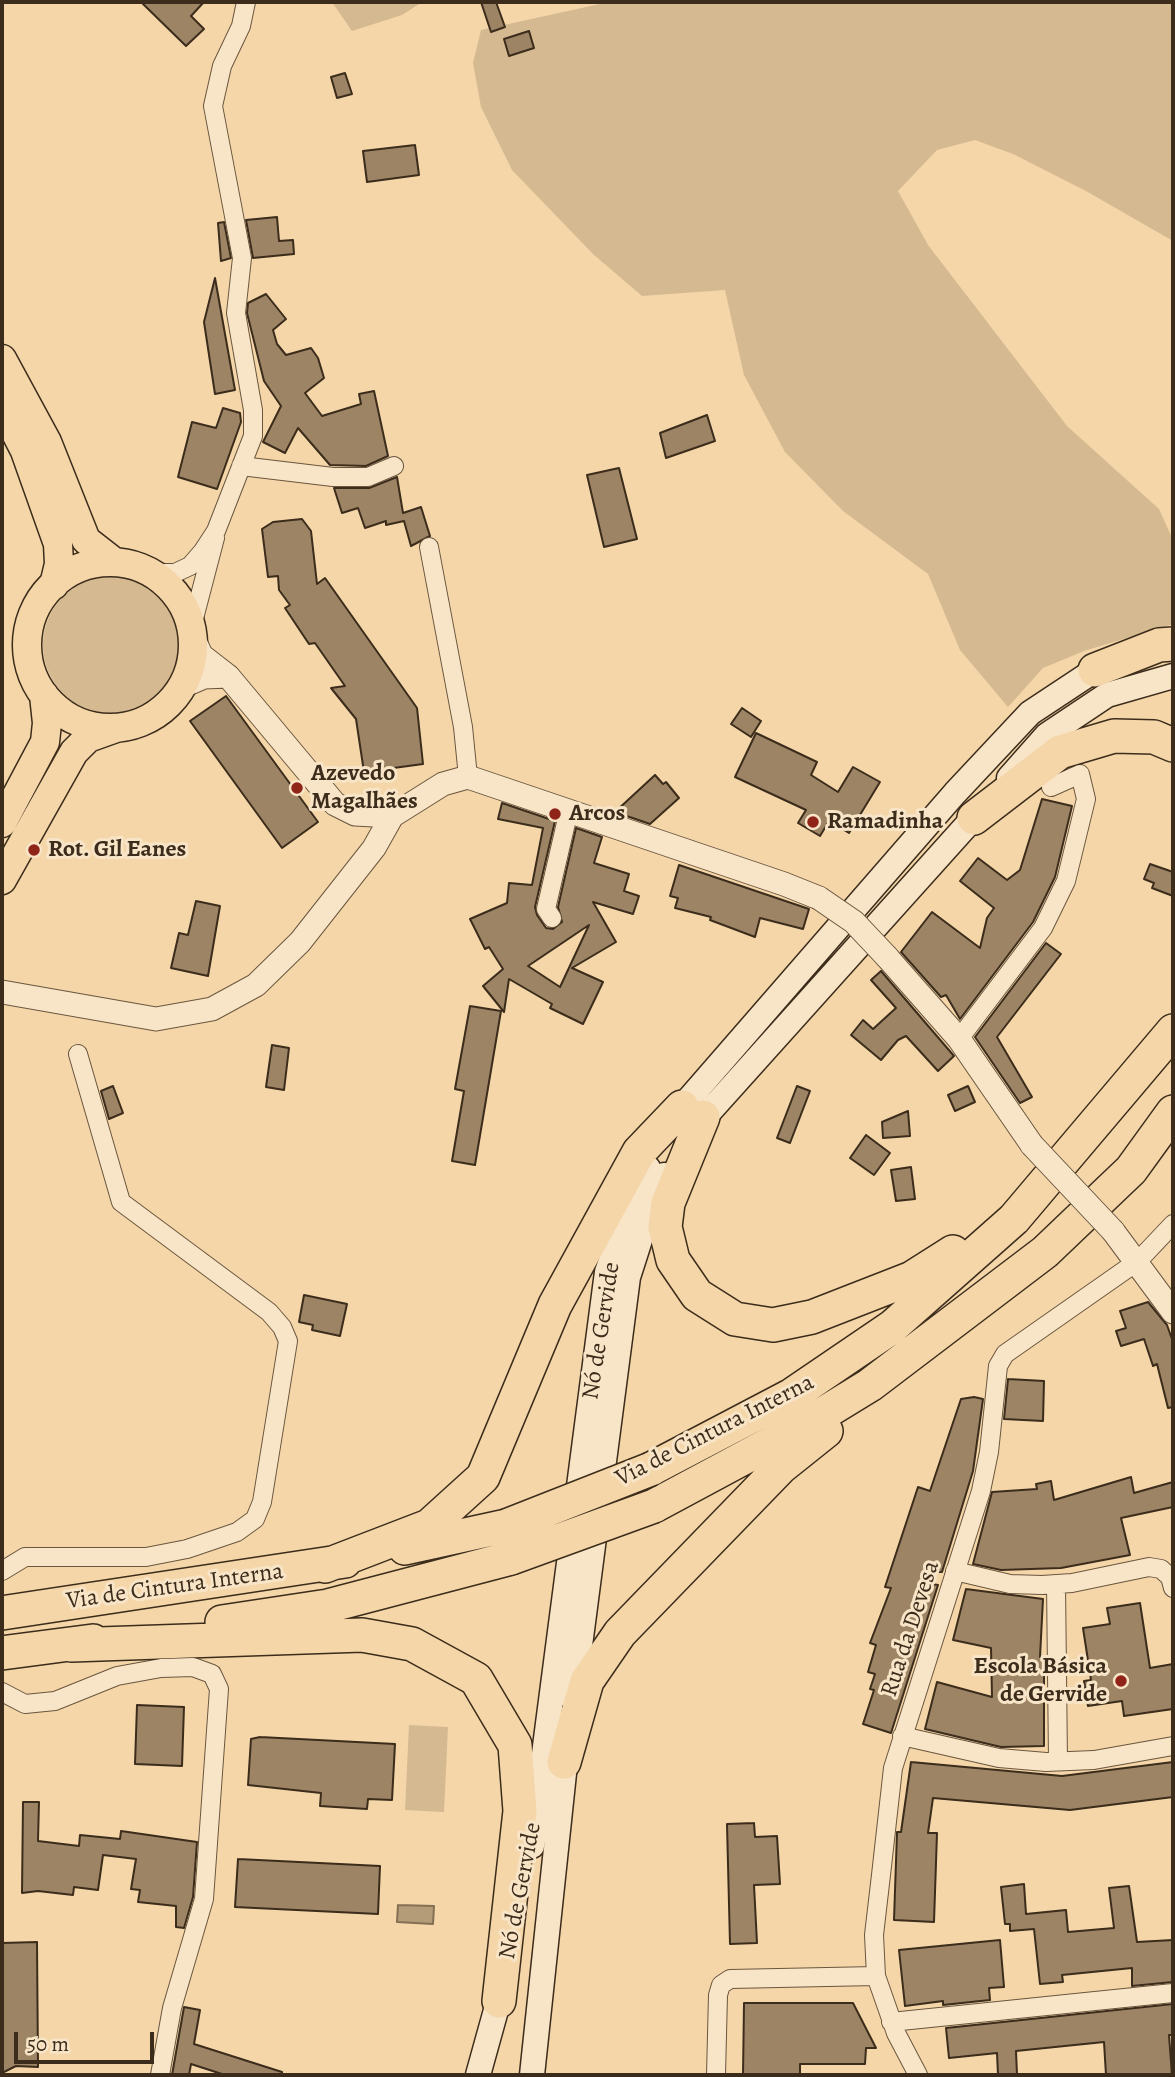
<!DOCTYPE html>
<html>
<head>
<meta charset="utf-8">
<style>
  body { margin:0 }
  #map { position:relative; width:1175px; height:2077px; overflow:hidden; background:#f4d6a9; font-family:Alegreya,serif }
  canvas { display:block }
  .frame { position:absolute; inset:0; border:4px solid #3c2c1b; pointer-events:none }
  .scale { position:absolute; left:14px; top:2032px; width:140px; height:32px; box-sizing:border-box; border:4px solid #3c2c1b; border-top:0; padding-left:9px; font-size:21px; line-height:24px; white-space:nowrap; color:#3c2c1b; -webkit-text-stroke:5px #f8e4c7; paint-order:stroke }
</style>
</head>
<body>
<div id="map">
<canvas width="1175" height="2077"></canvas>
<div class="frame"></div>
<div class="scale">50 m</div>
</div>
<script>
const g = document.querySelector('canvas').getContext('2d');
g.lineJoin = 'round';
function fillPath(path, color) { g.fillStyle = color; g.fill(path, 'evenodd'); }
const toPath = rows => new Path2D(rows.map(r => 'M' + r).join(''));
function stroke(path, color, width, dash) { g.strokeStyle = color; g.lineWidth = width; g.lineCap = dash ? 'butt' : 'round'; g.setLineDash(dash || []); g.stroke(path); }
function label(font, color, halo, rows, align = 'center') {
  g.font = font + ' Alegreya,serif'; g.lineWidth = 6; g.setLineDash([]); g.textBaseline = 'middle'; g.strokeStyle = halo; g.fillStyle = color; for (const [text, x, y, turn = 0] of rows) {
    g.save(); g.translate(x, y); g.rotate((+turn || 0) * Math.PI / 180); g.textAlign = isNaN(turn) ? turn : align; if (halo) g.strokeText(text, 0, 0); g.fillText(text, 0, 0); g.restore();
  }
}
fillPath(toPath([
  [332,2,422,2,402,15,352,31],
  [609,2,1173,2,1173,241,1086,191,1013,154,975,140,937,150,898,191,928,245,1067,426,1159,509,1173,540,1173,624,1084,651,1043,668,1008,707,960,650,928,574,843,511,785,452,744,375,725,290,642,296,593,254,512,170,481,107,473,63,481,30],
  '43 645a68 68 0 1 1 136 0a68 68 0 1 1-136 0Z',
  [409,1725,448,1727,444,1812,405,1810]
]), '#d5b991');
const water = toPath([
  [398,1905,434,1906,433,1924,397,1922,398,1905]
]);
fillPath(water, '#b59c79');
stroke(water, '#856f53', 2);
const building = toPath([
  [141,2,204,2,191,16,204,29,186,46,141,2],
  [481,2,496,2,505,27,491,32,481,2],
  [529,31,534,48,509,56,504,39,529,31],
  [345,73,352,94,337,98,331,77,345,73],
  [415,145,419,175,367,182,363,151,415,145],
  [277,217,279,241,293,240,294,254,253,258,246,220,277,217],
  [224,222,231,258,221,261,218,223,224,222],
  [215,278,235,390,215,394,204,322,215,278],
  [266,294,286,319,273,330,277,344,286,355,311,348,318,358,324,378,305,393,322,416,361,404,359,394,374,391,388,456,366,466,330,465,298,428,285,453,263,442,281,406,264,381,247,313,248,303,266,294],
  [223,408,240,413,241,422,217,489,178,477,192,422,216,428,223,408],
  [707,415,715,441,666,458,660,433,707,415],
  [619,468,637,539,604,547,587,475,619,468],
  [397,477,403,513,421,507,430,536,411,546,404,521,386,525,386,521,365,528,358,508,342,513,334,488,369,488,397,477],
  [302,519,311,531,317,584,325,578,417,708,423,764,364,772,356,719,331,688,345,686,315,643,309,644,285,608,290,605,279,590,278,576,268,577,262,529,273,522,302,519],
  [226,696,318,822,282,848,190,721,226,696],
  [742,708,761,721,751,737,731,724,742,708],
  [756,733,817,762,811,775,838,792,853,767,880,782,849,833,829,821,820,836,798,823,806,810,735,777,756,733],
  [655,775,663,784,666,782,679,798,650,824,615,812,655,775],
  [1042,799,1072,806,1055,877,1033,922,960,1019,946,995,941,997,901,952,932,912,980,948,987,918,994,908,960,881,978,858,1007,880,1020,870,1042,799],
  [502,803,555,821,535,907,537,915,546,928,553,929,562,922,558,907,576,828,602,837,594,863,629,874,624,891,639,896,633,914,593,902,616,942,572,968,603,982,583,1024,550,1008,552,1004,509,979,504,1012,483,986,503,969,489,947,485,949,470,919,507,903,509,883,532,885,543,828,498,819,502,803],
  [589,925,560,987,528,966,589,925],
  [1150,864,1173,872,1173,896,1152,888,1154,883,1144,879,1150,864],
  [679,865,809,909,803,929,760,918,755,937,710,920,711,917,675,908,678,898,670,896,679,865],
  [196,901,220,906,208,976,171,968,179,933,188,935,196,901],
  [1046,943,1061,954,997,1037,1032,1097,1020,1103,975,1037,1046,943],
  [881,971,954,1056,938,1071,906,1036,898,1040,881,1060,851,1035,863,1020,873,1029,896,1008,871,980,881,971],
  [470,1006,501,1011,475,1165,452,1161,464,1091,455,1089,470,1006],
  [272,1045,289,1048,284,1090,266,1087,272,1045],
  [113,1086,123,1113,109,1119,101,1091,113,1086],
  [797,1086,810,1091,790,1143,777,1138,797,1086],
  [968,1086,975,1102,955,1111,948,1095,968,1086],
  [908,1111,910,1136,883,1138,882,1122,908,1111],
  [866,1135,890,1153,874,1175,850,1158,866,1135],
  [911,1167,915,1199,896,1201,891,1170,911,1167],
  [304,1295,347,1304,340,1336,312,1330,313,1325,299,1322,304,1295],
  [1148,1302,1167,1325,1173,1342,1173,1407,1168,1408,1157,1364,1153,1366,1144,1339,1121,1346,1116,1331,1126,1328,1120,1311,1148,1302],
  [1008,1379,1044,1381,1043,1421,1004,1419,1008,1379],
  [974,1397,983,1399,973,1471,942,1572,933,1572,932,1584,938,1585,891,1733,863,1724,874,1690,870,1689,875,1674,868,1672,876,1645,870,1643,891,1588,885,1587,918,1487,930,1491,961,1399,974,1397],
  [1131,1477,1134,1493,1173,1482,1173,1507,1121,1518,1130,1555,1061,1568,1001,1570,973,1564,992,1492,1037,1489,1036,1484,1051,1481,1054,1500,1131,1477],
  [966,1589,1043,1599,1040,1657,1044,1657,1044,1746,1001,1747,925,1729,937,1682,992,1697,991,1648,953,1640,966,1589],
  [1140,1603,1150,1668,1173,1664,1173,1709,1124,1716,1122,1701,1088,1706,1084,1681,1091,1680,1083,1628,1110,1624,1107,1608,1140,1603],
  [137,1705,184,1707,182,1766,135,1764,137,1705],
  [260,1737,395,1744,392,1800,368,1799,367,1809,320,1806,321,1793,248,1785,251,1739,260,1737],
  [911,1762,1062,1776,1173,1762,1173,1797,1070,1810,933,1798,928,1833,937,1833,934,1922,894,1920,897,1832,901,1832,911,1762],
  [23,1802,39,1802,38,1841,79,1846,80,1835,120,1839,121,1831,197,1842,193,1897,184,1928,176,1927,176,1906,138,1902,140,1890,131,1889,136,1859,103,1855,98,1890,74,1887,73,1895,38,1891,22,1893,23,1802],
  [754,1823,755,1837,777,1836,780,1884,754,1885,757,1943,730,1944,727,1824,754,1823],
  [238,1859,380,1866,378,1914,235,1907,238,1859],
  [1024,1884,1026,1914,1066,1910,1068,1932,1114,1928,1109,1888,1129,1886,1137,1942,1173,1940,1173,1982,1132,1986,1132,1968,1062,1975,1063,1982,1040,1984,1034,1929,1010,1931,1010,1924,1005,1924,1001,1887,1024,1884],
  [1000,1940,1004,1987,989,1988,990,2000,943,2005,943,2001,905,2006,899,1950,1000,1940],
  [37,1942,38,2067,16,2066,2,2073,2,1943,37,1942],
  [744,2003,853,2003,876,2048,866,2048,865,2064,800,2064,800,2075,743,2075,744,2003],
  [1173,2004,1173,2035,1169,2035,1172,2075,1106,2075,1104,2042,1016,2051,1017,2075,998,2075,997,2053,949,2058,946,2028,1173,2004],
  [184,2007,200,2010,194,2044,282,2072,282,2075,225,2075,191,2064,189,2075,172,2075,184,2007]
]);
fillPath(building, '#9c8465');
stroke(building, '#3c2c1b', 2);
const minor = toPath([
  [241,466,333,477,368,477,394,466],
  [429,547,463,727,468,777],
  [152,573,175,573,190,566,203,551,216,531,253,436,253,410,236,313,242,258,213,106,222,66,241,26,246,2],
  [192,626,215,538],
  [552,918,546,909,569,810],
  [959,1039,1043,928,1066,881,1086,799,1080,774,1051,787],
  [2,1571,25,1557,146,1557,187,1549,237,1532,255,1519,262,1502,288,1341,282,1327,269,1312,121,1202,78,1054],
  [955,1571,1010,1584,1042,1585,1072,1583,1149,1567,1161,1569,1170,1577,1173,1588],
  [1056,1584,1058,1761],
  [2,1692,25,1704,55,1701,117,1676,161,1668,193,1667,212,1674,219,1689,204,1899,172,2008,160,2075],
  [902,1736,999,1758,1046,1762,1094,1760,1173,1746],
  [891,2022,1173,1993],
  [716,2075,718,1995,721,1985,730,1979,876,1976],
  [918,2075,896,2033,876,1976,874,1935,881,1875,893,1768,981,1491,989,1452,998,1366,1005,1354,1138,1261,1173,1224]
]);
const tertiary = toPath([
  [193,637,201,655,228,676,335,804,355,814,392,816,443,784,468,777,784,884,819,898],
  [183,686,204,677,228,676],
  [887,957,959,1039,1032,1145],
  [2,992,156,1019,212,1009,256,985,300,942,374,848,392,816],
  [1113,1231,1173,1312]
]);
const secondary = toPath([
  [1009,778,1047,735,1107,695,1173,676],
  [674,1121,682,1107,955,793,1030,713,1095,670,1111,666],
  [693,1130,985,805],
  [573,1699,628,1277,655,1193,664,1175],
  [532,1846,607,1272,637,1186,648,1168],
  [478,2075,503,1985],
  [532,2075,567,1745]
]);
const primary = toPath([
  [2,359,47,442,86,540,113,561],
  [2,406,25,451,58,544,59,564,54,585],
  '27 645a83 83 0 1 1 166 0a83 83 0 1 1-166 0Z',
  [2,823,45,742,47,723,44,695],
  [2,880,74,752,88,738,116,728]
]);
const motorway = toPath([
  [1095,670,1159,645,1173,644],
  [974,818,1060,752,1114,736,1154,737,1173,745],
  [703,1117,668,1203,665,1227,673,1260,697,1295,735,1319,773,1325,812,1317,912,1278,953,1252],
  [651,1469,792,1395,892,1327,1014,1219,1173,1031],
  [654,1506,803,1426,870,1385,1045,1252,1131,1170,1173,1112],
  [405,1548,506,1526],
  [325,1566,429,1526,483,1477,555,1305,639,1152,682,1107],
  [2,1613,345,1561],
  [222,1622,328,1606,511,1558],
  [71,1645,362,1635,412,1644,476,1679,515,1745,520,1811,499,2001],
  [2,1653,93,1641],
  [564,1762,587,1681,620,1633,781,1467,826,1431]
]);
stroke(minor, '#6a563e', 20);
stroke(tertiary, '#6a563e', 25);
stroke(secondary, '#3c2c1b', 27);
stroke(primary, '#3c2c1b', 31);
stroke(motorway, '#3c2c1b', 36);
stroke(minor, '#f8e4c7', 18);
stroke(tertiary, '#f8e4c7', 23);
stroke(secondary, '#f8e4c7', 24);
stroke(primary, '#f4d6a9', 28);
stroke(motorway, '#f4d6a9', 33);
const tertiaryBridge = toPath([
  [819,898,854,922,887,957],
  [1032,1145,1113,1231]
]);
const motorwayBridge = toPath([
  [506,1526,651,1469],
  [511,1558,654,1506]
]);
stroke(tertiaryBridge, '#6a563e', 25, []);
stroke(motorwayBridge, '#3c2c1b', 36, []);
stroke(tertiaryBridge, '#f8e4c7', 23);
stroke(motorwayBridge, '#f4d6a9', 33);
for (const [x, y, r, color] of [
  [297,788,7,"#8f2418"],
  [555,814,7,"#8f2418"],
  [813,822,7,"#8f2418"],
  [34,850,7,"#8f2418"],
  [1121,1681,7,"#8f2418"]
]) { const dot = new Path2D(); dot.arc(x, y, r, 0, 2 * Math.PI); g.fillStyle = color; g.fill(dot); stroke(dot, '#f8e4c7', 2.5); }
label('bold 24px', '#3c2c1b', '#f8e4c7', [
  ["Azevedo",311,774],
  ["Magalhães",311,802],
  ["Arcos",569,814],
  ["Ramadinha",827,822],
  ["Rot. Gil Eanes",48,850],
  ["Escola Básica",1107,1667,"right"],
  ["de Gervide",1107,1695,"right"]
], 'left');
label('24px', '#3c2c1b', '#f8e4c7', [
  ["Nó de Gervide",602,1331,-81],
  ["Via de Cintura Interna",715,1431,-27],
  ["Via de Cintura Interna",175,1587,-8],
  ["Rua da Devesa",911,1629,-72],
  ["Nó de Gervide",521,1891,-79]
]);
</script>
</body>
</html>
